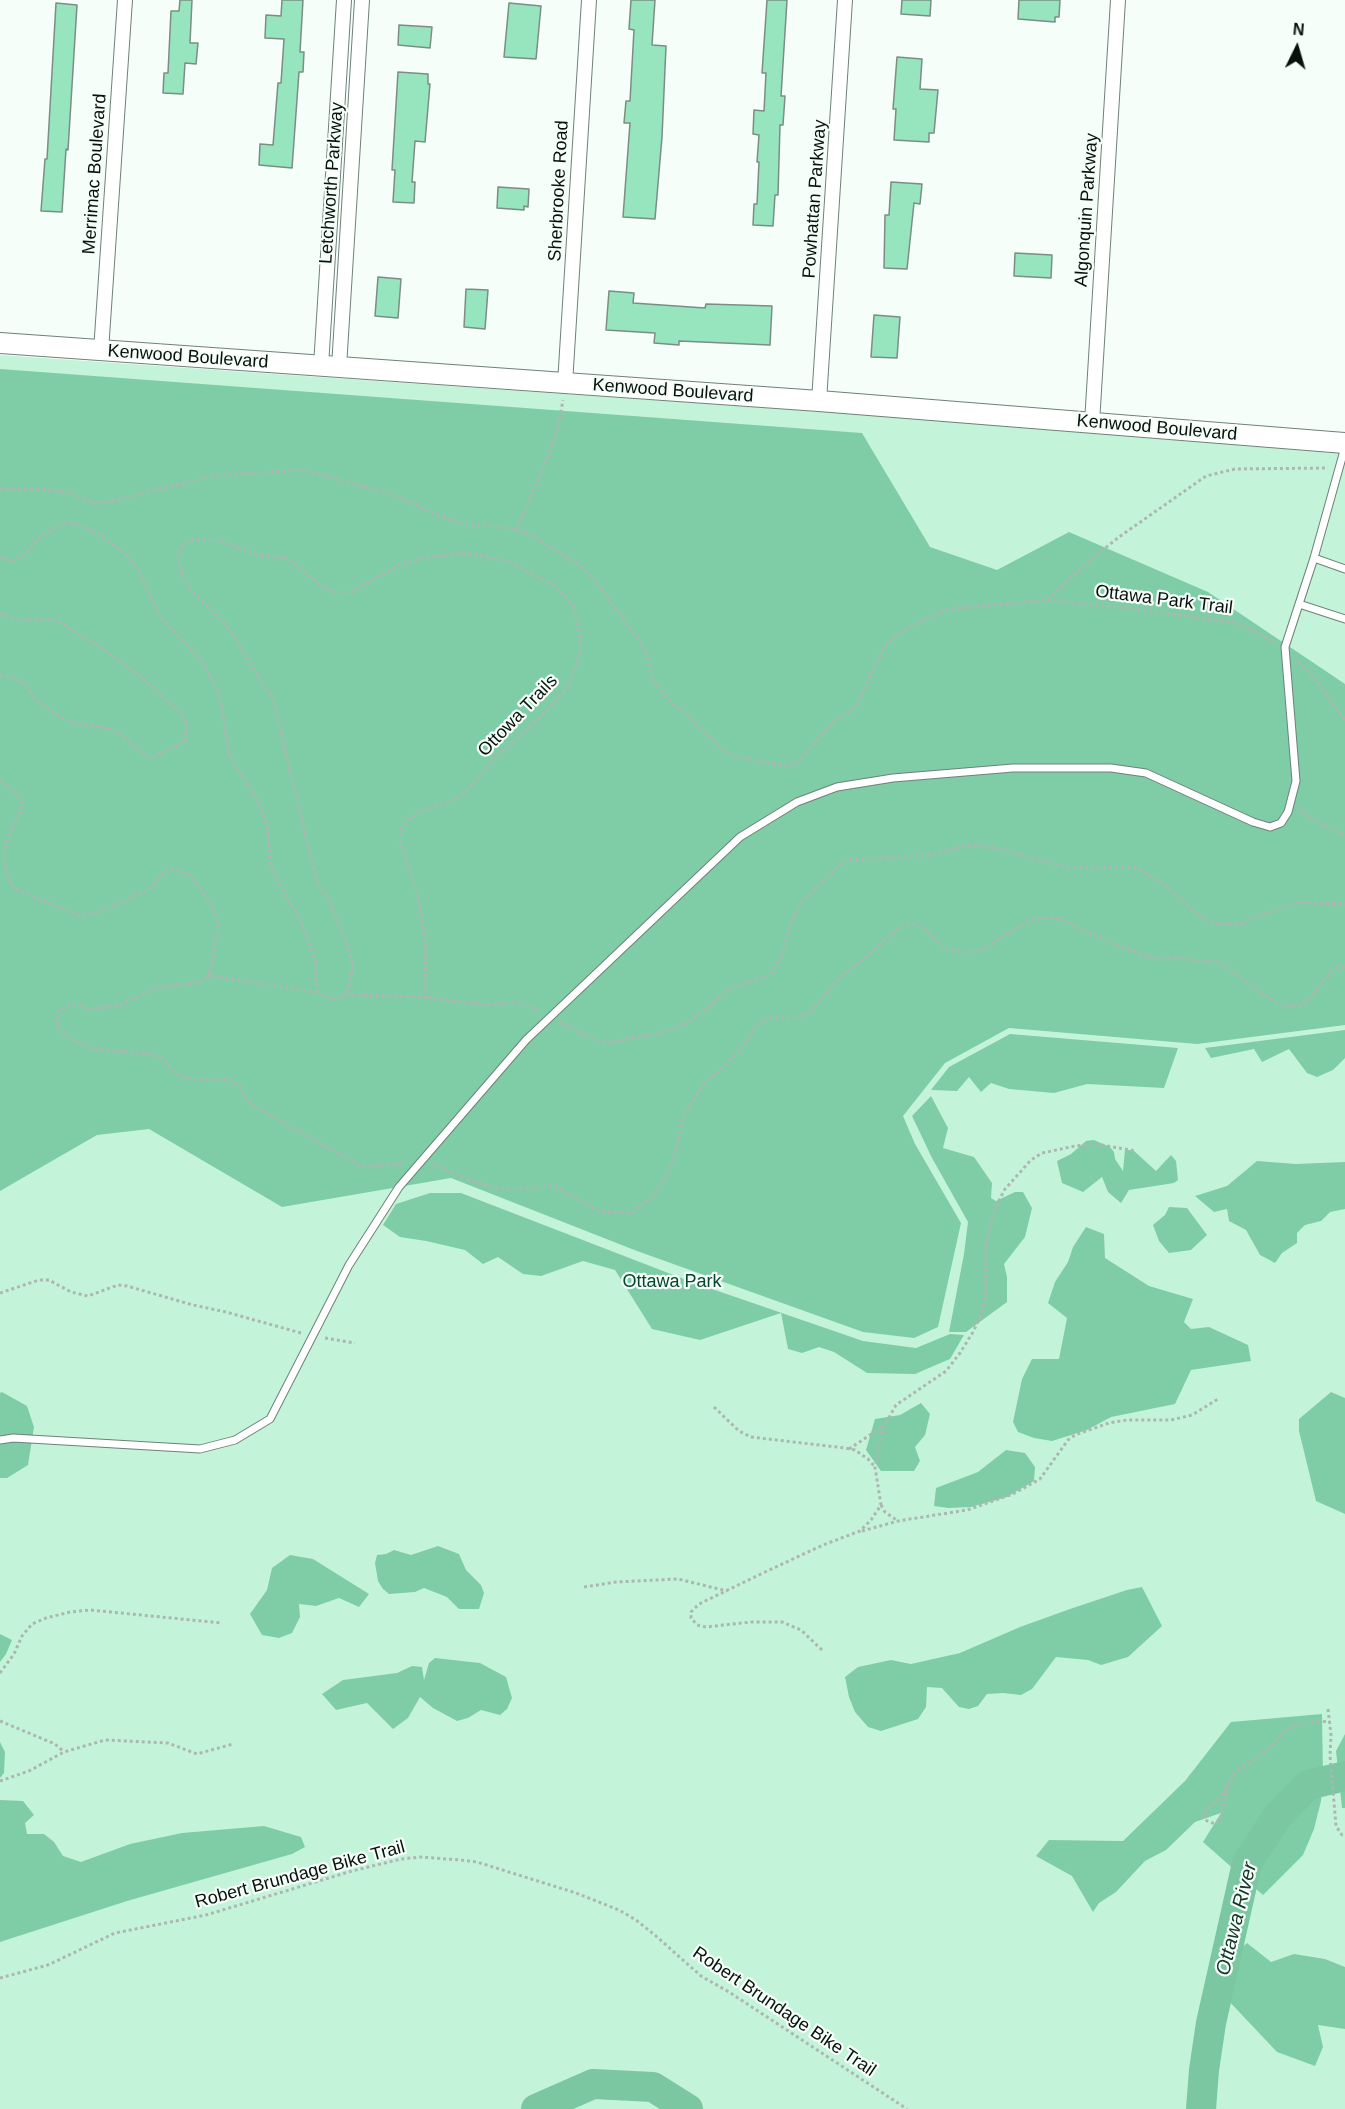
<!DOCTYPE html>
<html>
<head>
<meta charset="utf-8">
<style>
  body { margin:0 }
  #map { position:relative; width:1345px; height:2109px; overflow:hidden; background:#f5fef9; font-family:Arial,sans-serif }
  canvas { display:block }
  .north { position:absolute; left:1267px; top:18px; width:60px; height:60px; -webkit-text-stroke:4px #f5fef9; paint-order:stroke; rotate:5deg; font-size:16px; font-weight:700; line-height:24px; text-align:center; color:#09110d }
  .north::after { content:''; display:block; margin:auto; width:21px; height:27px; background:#09110d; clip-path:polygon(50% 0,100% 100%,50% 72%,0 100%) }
</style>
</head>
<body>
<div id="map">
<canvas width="1345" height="2109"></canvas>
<div class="north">N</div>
</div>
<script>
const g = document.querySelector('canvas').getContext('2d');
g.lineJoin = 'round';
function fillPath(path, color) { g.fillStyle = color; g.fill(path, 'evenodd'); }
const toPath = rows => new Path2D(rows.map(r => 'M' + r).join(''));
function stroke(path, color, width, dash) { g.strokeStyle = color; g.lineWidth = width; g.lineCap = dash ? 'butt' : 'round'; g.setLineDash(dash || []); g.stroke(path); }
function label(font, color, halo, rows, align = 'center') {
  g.font = font + ' Arial,sans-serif'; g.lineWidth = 4.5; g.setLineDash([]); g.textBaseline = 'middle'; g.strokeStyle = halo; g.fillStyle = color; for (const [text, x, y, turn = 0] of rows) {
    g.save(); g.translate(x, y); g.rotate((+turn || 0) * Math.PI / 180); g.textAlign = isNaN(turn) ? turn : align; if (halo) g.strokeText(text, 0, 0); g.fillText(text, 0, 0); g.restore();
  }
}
fillPath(toPath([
  [0,355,897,417,1345,454,1345,2109,0,2109]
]), '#c3f4da');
fillPath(toPath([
  [0,369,862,433,930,547,997,570,1069,532,1208,592,1345,684,1345,1025,1197,1044,1009,1028,945,1063,903,1116,915,1144,961,1223,938,1327,914,1338,863,1332,637,1251,451,1178,282,1207,149,1129,97,1135,0,1191],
  [1345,1030,1345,1058,1333,1070,1317,1077,1307,1073,1289,1049,1262,1062,1254,1049,1211,1058,1205,1048],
  [1010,1034,1178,1048,1164,1088,1087,1084,1054,1093,1009,1089,991,1083,981,1092,969,1077,957,1091,931,1090,949,1067],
  [931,1096,948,1128,943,1148,974,1157,992,1183,991,1198,996,1201,1015,1192,1023,1192,1032,1208,1025,1237,1004,1264,1007,1277,1007,1302,966,1332,949,1332,964,1254,968,1222,932,1158,912,1116],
  [1094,1140,1110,1147,1114,1152,1115,1159,1123,1171,1125,1150,1133,1150,1156,1171,1171,1155,1176,1161,1178,1180,1174,1183,1129,1190,1121,1203,1108,1192,1102,1177,1083,1192,1062,1183,1057,1161,1071,1154,1086,1141],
  [1257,1161,1296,1164,1345,1162,1345,1209,1330,1212,1321,1221,1305,1225,1297,1233,1297,1243,1282,1253,1275,1263,1260,1255,1246,1230,1229,1221,1227,1209,1214,1212,1195,1196,1227,1186],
  [430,1193,461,1193,689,1281,863,1341,916,1348,950,1334,964,1335,950,1359,915,1374,867,1373,834,1352,819,1347,802,1353,788,1349,781,1313,700,1340,652,1329,615,1270,583,1261,541,1276,523,1274,498,1257,483,1264,465,1250,426,1241,400,1237,383,1225,396,1204],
  [1169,1207,1187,1208,1207,1235,1191,1250,1169,1253,1159,1241,1153,1225,1165,1215],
  [1086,1227,1104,1234,1105,1258,1149,1286,1193,1299,1184,1322,1191,1329,1209,1327,1248,1345,1251,1361,1191,1370,1175,1404,1111,1417,1087,1430,1052,1441,1034,1438,1018,1432,1013,1422,1022,1379,1032,1359,1059,1359,1067,1318,1048,1303,1055,1282,1068,1262,1073,1247],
  [2,1392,27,1406,34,1427,28,1465,7,1478,0,1478,0,1393],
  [1331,1392,1345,1398,1345,1514,1316,1501,1299,1431,1299,1419],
  [921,1403,930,1414,925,1435,915,1447,920,1461,914,1471,881,1471,866,1450,875,1419,900,1415],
  [1006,1450,1025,1453,1035,1467,1034,1481,1007,1497,971,1507,948,1508,934,1506,936,1488,978,1472],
  [438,1546,459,1554,466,1570,481,1585,484,1593,479,1609,459,1609,447,1597,424,1588,415,1592,389,1594,383,1589,378,1581,375,1563,377,1555,386,1554,394,1550,411,1555],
  [290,1555,313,1559,369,1594,359,1607,339,1598,316,1606,299,1604,300,1617,292,1633,279,1638,262,1635,250,1614,267,1590,272,1568],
  [1142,1587,1162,1626,1128,1657,1101,1665,1088,1660,1056,1657,1032,1689,1021,1695,1003,1693,987,1694,978,1706,969,1709,959,1707,942,1688,927,1687,926,1707,918,1719,881,1731,868,1727,855,1712,849,1697,845,1677,858,1667,891,1660,911,1664,960,1653,1020,1627,1070,1609,1127,1590],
  [0,1634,12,1640,6,1654,0,1662],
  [435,1658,480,1663,506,1677,512,1698,507,1709,500,1715,481,1710,468,1718,457,1721,433,1708,420,1697,408,1718,393,1729,367,1703,336,1710,322,1694,343,1680,397,1673,412,1666,422,1667,424,1680,429,1663],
  [1322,1714,1323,1776,1321,1801,1314,1829,1303,1855,1263,1895,1203,1842,1221,1813,1195,1822,1166,1850,1145,1861,1116,1892,1099,1903,1093,1912,1072,1876,1036,1856,1049,1840,1123,1841,1185,1781,1231,1722],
  [1345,1734,1345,1808,1342,1808,1336,1751],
  [0,1742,5,1752,4,1773,0,1778],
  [0,1800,23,1801,34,1815,25,1823,27,1834,44,1834,54,1842,63,1856,81,1862,130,1844,182,1833,264,1826,301,1837,305,1847,292,1854,127,1901,0,1942],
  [1247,1943,1271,1962,1294,1954,1325,1959,1345,1967,1345,2029,1318,2025,1323,2047,1315,2066,1277,2052,1225,1997,1225,1963]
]), '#7fcda7');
stroke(toPath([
  [536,2109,593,2084,653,2087,688,2109],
  [1201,2109,1204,2070,1211,2023,1247,1863,1277,1817,1308,1785,1345,1776]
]), '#7ac7a2', 30);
const building = toPath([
  [180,0,192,0,190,43,198,43,196,64,185,63,183,94,163,93,164,73,168,73,171,11,179,11,180,0],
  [282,0,303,0,300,52,304,52,303,72,299,72,292,168,259,165,260,144,273,145,278,83,281,83,284,39,265,38,266,15,281,16,282,0],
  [631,0,655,0,652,45,666,46,662,137,655,219,623,217,630,123,624,123,626,101,630,101,634,30,629,29,631,0],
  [767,0,787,0,781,96,785,96,783,125,780,125,778,195,775,195,773,226,753,225,754,204,757,204,759,162,757,162,759,135,753,134,754,110,764,111,766,73,762,73,767,0],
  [902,0,931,0,930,16,901,14,902,0],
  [1019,0,1060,0,1059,17,1055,17,1055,22,1018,19,1019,0],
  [56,3,77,5,68,150,66,149,62,212,41,211,45,159,47,159,56,3],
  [509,3,541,6,536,59,504,57,509,3],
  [399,25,432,27,430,48,398,45,399,25],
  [897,57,922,59,920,89,938,90,934,133,929,133,929,142,894,140,896,109,893,109,897,57],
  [398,72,428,74,428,84,430,84,425,142,415,141,412,182,415,182,414,203,393,202,395,170,392,170,398,72],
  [891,182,922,184,920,204,914,203,907,269,884,268,885,215,889,215,891,182],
  [498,187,529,189,528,207,524,206,524,210,497,208,498,187],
  [1015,253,1052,255,1051,278,1014,276,1015,253],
  [378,277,401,279,398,318,375,316,378,277],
  [466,289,488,290,485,329,464,327,466,289],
  [609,291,634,293,633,303,705,308,706,304,772,306,770,345,679,341,679,345,654,343,655,333,606,330,609,291],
  [874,315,900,317,897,358,871,357,874,315]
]);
fillPath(building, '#97e5be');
stroke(building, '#7b8e84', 1.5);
const lane = toPath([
  [1314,558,1345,569],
  [1299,604,1345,619],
  [0,1440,13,1438,200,1449,235,1440,270,1419,349,1265,399,1187,526,1040,740,837,797,802,837,787,893,778,1013,768,1111,768,1146,773,1253,822,1270,827,1281,823,1288,812,1296,781,1285,647,1314,558,1345,447]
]);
const street = toPath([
  [101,351,125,0],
  [321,366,344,0],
  [339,367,362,0],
  [565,384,589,0],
  [819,401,845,0],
  [1092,423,1118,0]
]);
const secondary = toPath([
  [0,343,819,401,1345,443]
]);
stroke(lane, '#6e8177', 9);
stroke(street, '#6e8177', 16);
stroke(secondary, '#6e8177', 22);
stroke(toPath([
  [0,489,43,489,65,492,95,503,113,501,218,475,304,470,397,496,432,513,451,520,471,525,509,528,529,534,581,566,594,579,639,640,647,654,653,681,671,702,690,717,703,732,728,753,737,757,781,765,791,765,797,762,833,722,855,708,877,661,884,648,894,637,909,627,947,609,1048,600,1135,609,1237,623,1274,641],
  [516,530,547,459,557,432,563,400],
  [0,558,14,561,24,555,39,538,64,522,75,524,97,533,126,554,138,569,161,618,201,659,219,692,229,754,256,798,267,824,271,867,287,898,300,919,316,962,316,983,319,993,335,1000,346,994,350,984,353,965,347,943,329,901,317,883,273,699,228,627,194,593,185,581,179,566,178,557,180,547,193,539,221,541,259,555,287,558,323,587,334,592,350,593,399,565,427,557,466,553,508,561,553,585,566,597,574,608,579,631,581,652,569,686,545,713,492,762,466,792,456,799,420,812,408,820,401,830,400,843,419,900,426,947,425,991,429,997,438,1000,491,1005,513,1002,530,1006,540,1012],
  [1048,600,1089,561,1119,537,1206,476,1235,469,1328,468],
  [0,613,8,617,23,620,45,619,58,621,98,646,140,676,162,697,175,707,185,719,187,726,185,741,153,757,147,756,117,732,107,728,73,723,53,713,36,700,23,683,12,677,0,675],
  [1298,661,1315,679,1345,720],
  [0,781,19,795,23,805,9,835,4,852,5,868,13,888,80,916,99,912,151,888,166,870,176,870,188,874,199,886,213,908,218,924,211,971,205,979,196,983,159,987,117,1006,89,1009,79,1005,66,1006,59,1011,57,1022,61,1031,71,1039,92,1049,151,1054,164,1060,174,1073,186,1078,215,1080,229,1079,241,1088,247,1101,261,1110,362,1167,404,1163],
  [1299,809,1319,823,1345,835],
  [208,975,319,993],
  [346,994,378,996,429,997],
  [559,1022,595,1040,608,1043,672,1030,692,1020,731,988,769,976,782,956,789,927,800,904,845,860,933,855,968,845,996,848,1069,868,1134,867,1162,883,1206,921,1222,924,1242,924,1258,916,1300,902,1345,904],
  [434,1164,471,1181,500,1189,529,1188,552,1185,598,1211,632,1213,654,1195,669,1172,678,1145,682,1119,703,1085,738,1053,757,1025,768,1018,797,1018,811,1012,839,978,860,962,896,930,911,923,927,930,942,947,964,953,981,950,1030,920,1046,918,1060,919,1107,941,1154,959,1177,958,1220,963,1275,1002,1288,1006,1300,1006,1310,998,1334,968,1345,967],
  [0,1293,39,1280,49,1280,71,1292,88,1296,118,1285,127,1286,193,1305,226,1312,301,1333],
  [325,1338,355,1343],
  [714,1407,739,1431,751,1437,845,1448,855,1450,868,1459,875,1467],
  [849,1449,882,1427],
  [881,1505,885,1512,898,1521],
  [862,1531,898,1521,967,1510,1013,1494,1040,1479,1068,1440,1075,1435,1109,1423,1127,1420,1171,1420,1192,1415,1218,1399],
  [584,1587,616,1582,678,1579,727,1591],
  [822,1650,801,1630,782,1622,751,1622,706,1627,697,1625,691,1618,691,1612,699,1604,765,1572,823,1545,860,1531,871,1520,881,1505,875,1467,882,1430,896,1405,946,1371,960,1353,973,1332,981,1315,986,1294,986,1245,994,1210,1005,1189,1031,1160,1042,1153,1075,1146,1096,1144,1136,1151],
  [0,1673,14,1654,22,1636,32,1624,46,1618,70,1612,90,1610,222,1623],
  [1328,1709,1331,1735,1330,1755,1336,1826,1342,1835,1345,1835],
  [0,1721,55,1744,64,1752],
  [0,1781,29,1771,64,1752,105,1740,168,1743,197,1754,233,1744],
  [1227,1786,1220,1821,1212,1823,1205,1820,1203,1814,1222,1795,1227,1786,1236,1772,1268,1750,1285,1731,1298,1724,1315,1721,1330,1722],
  [0,1978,48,1965,115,1933,206,1915,352,1871,401,1859,420,1857,461,1860,477,1862,576,1893,619,1910,636,1920,656,1936,701,1976,729,1992,907,2109]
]), '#aeb6b2', 3, [3, 3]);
stroke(lane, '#fff', 7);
stroke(street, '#fff', 14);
stroke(secondary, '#fff', 20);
label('18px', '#09110d', '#f5fef9', [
  ["Merrimac Boulevard",95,174,-86],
  ["Letchworth Parkway",332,183,-86],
  ["Sherbrooke Road",559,191,-87],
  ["Powhattan Parkway",815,199,-86],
  ["Algonquin Parkway",1087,210,-86],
  ["Kenwood Boulevard",188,357,4],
  ["Kenwood Boulevard",673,391,4],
  ["Kenwood Boulevard",1157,428,5],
  ["Ottawa Park Trail",1164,600,7],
  ["Ottowa Trails",518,716,-46],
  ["Robert Brundage Bike Trail",300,1875,-15],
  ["Robert Brundage Bike Trail",784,2012,34]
]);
label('18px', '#04472e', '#f5fef9', [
  ["Ottawa Park",672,1282]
]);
label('italic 20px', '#143627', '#f5fef9', [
  ["Ottawa River",1237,1919,-76]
]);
</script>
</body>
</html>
